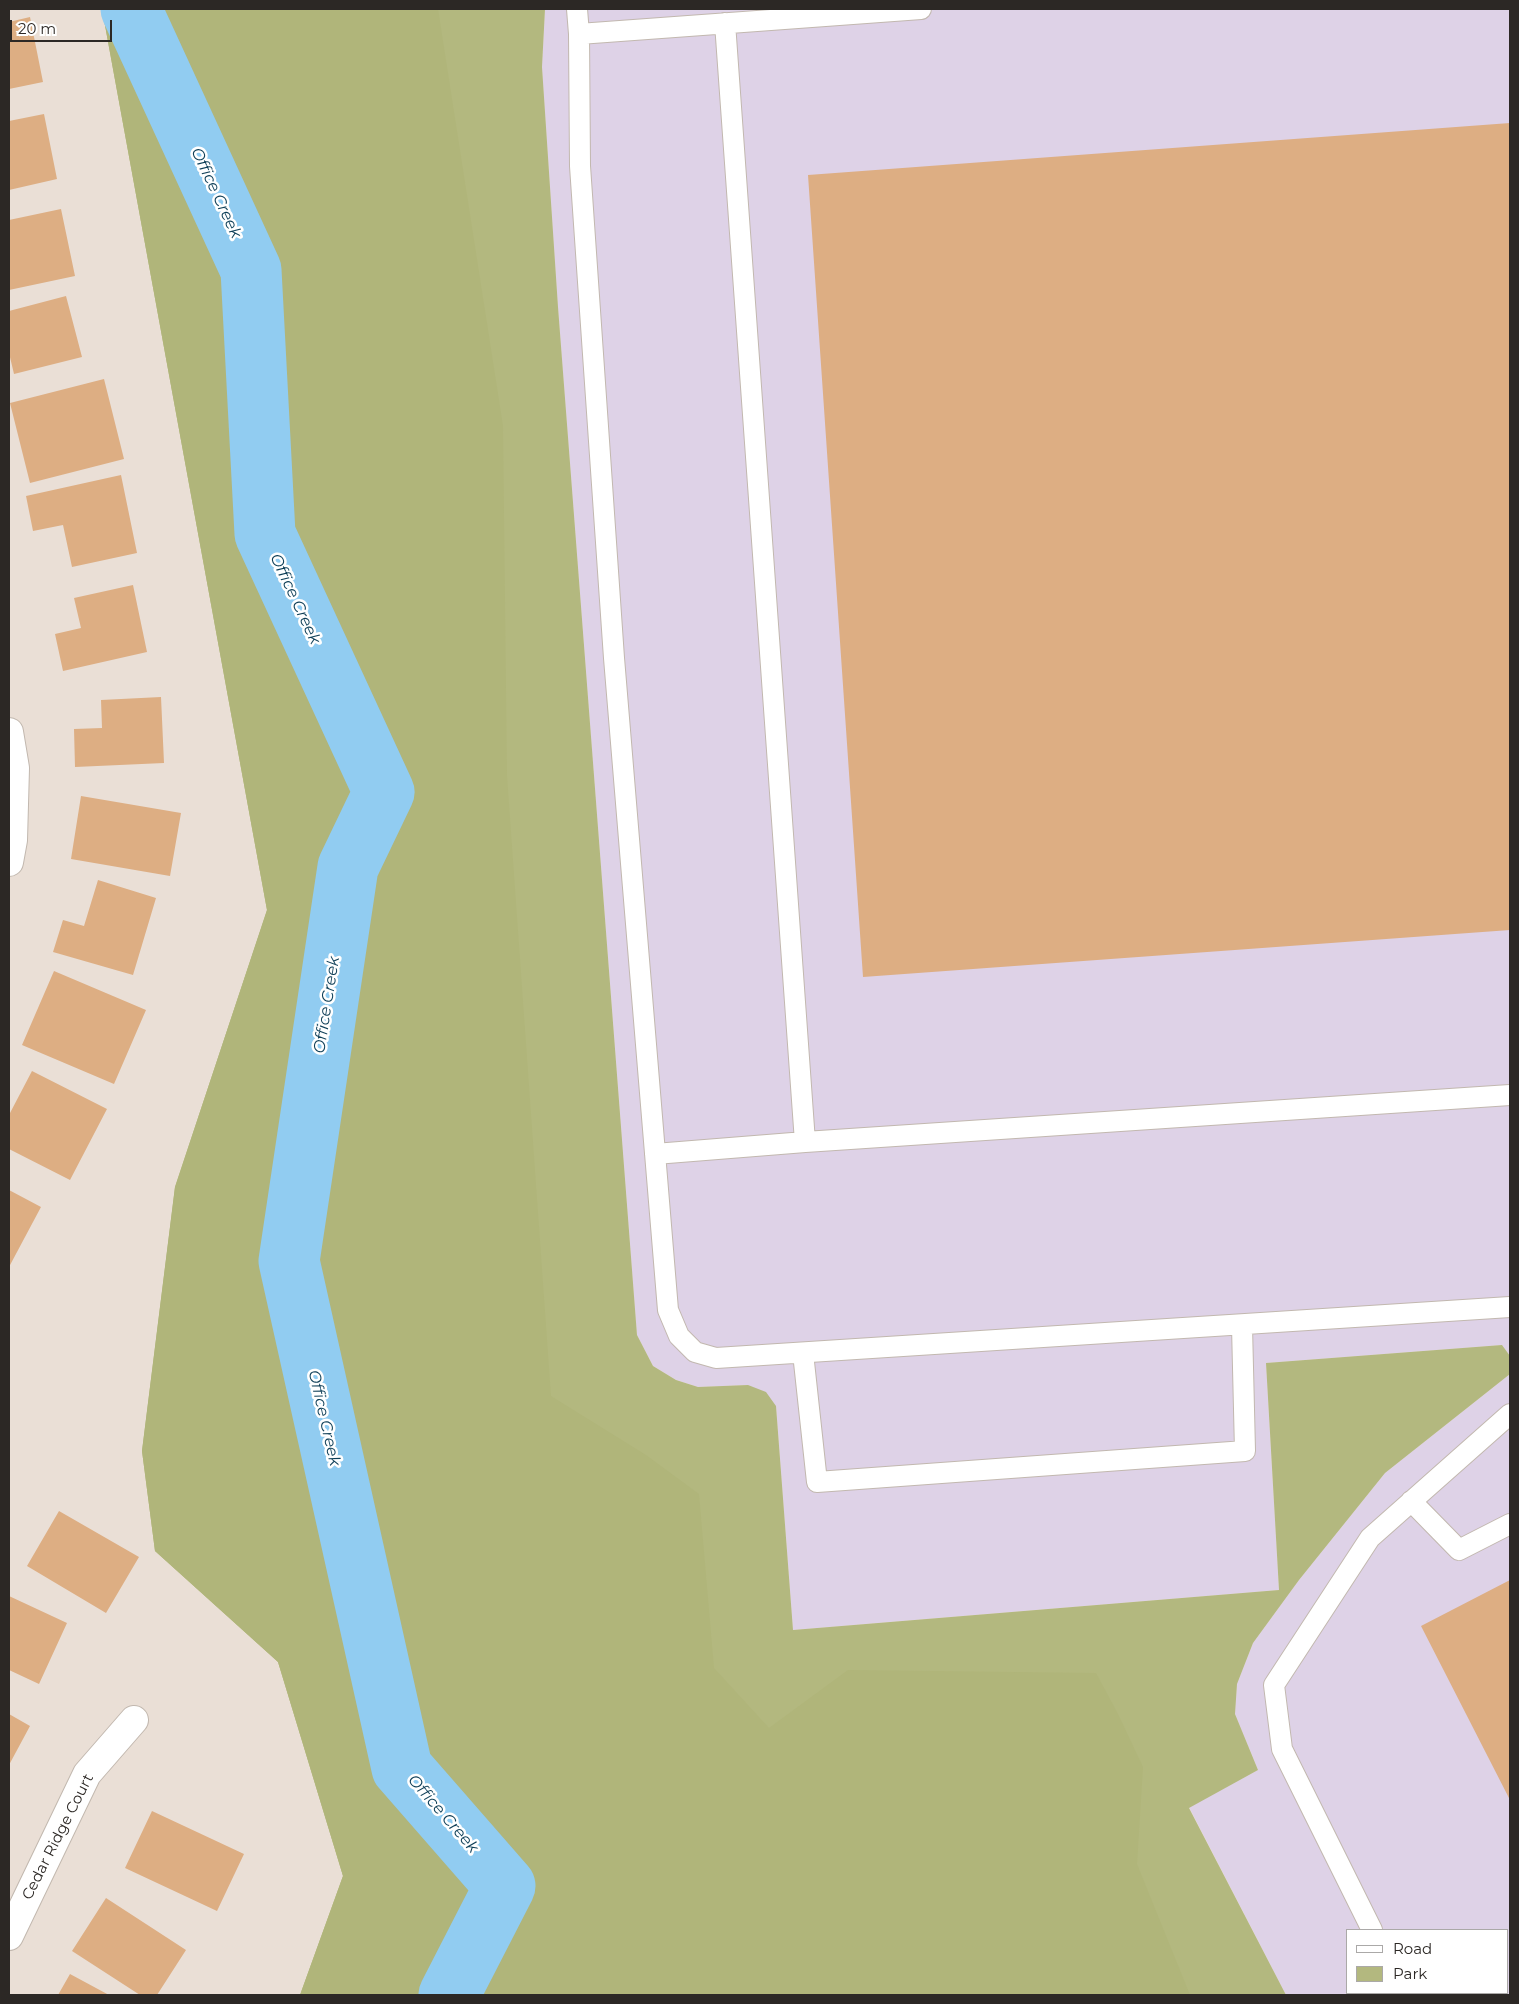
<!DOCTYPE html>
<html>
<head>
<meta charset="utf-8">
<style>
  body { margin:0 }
  #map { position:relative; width:1519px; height:2004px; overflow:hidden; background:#eadfd6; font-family:Montserrat,sans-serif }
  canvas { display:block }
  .frame { position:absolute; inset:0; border:10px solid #2c2825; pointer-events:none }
  .legend { position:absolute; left:1346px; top:1929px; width:162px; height:65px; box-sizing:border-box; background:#fff; border:1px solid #aba9a8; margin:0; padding:6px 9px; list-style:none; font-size:15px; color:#2c2825 }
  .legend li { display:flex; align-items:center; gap:10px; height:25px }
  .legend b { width:25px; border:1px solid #aba9a8 }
  .scale { position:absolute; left:10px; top:20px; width:102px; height:22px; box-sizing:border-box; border:2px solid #2c2825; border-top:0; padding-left:6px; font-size:15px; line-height:18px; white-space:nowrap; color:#2c2825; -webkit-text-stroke:4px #fff; paint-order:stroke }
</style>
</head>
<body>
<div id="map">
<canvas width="1519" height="2004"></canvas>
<div class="frame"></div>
<ul class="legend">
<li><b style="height:6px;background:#fff"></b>Road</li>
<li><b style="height:14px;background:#b3b87f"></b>Park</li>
</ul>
<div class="scale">20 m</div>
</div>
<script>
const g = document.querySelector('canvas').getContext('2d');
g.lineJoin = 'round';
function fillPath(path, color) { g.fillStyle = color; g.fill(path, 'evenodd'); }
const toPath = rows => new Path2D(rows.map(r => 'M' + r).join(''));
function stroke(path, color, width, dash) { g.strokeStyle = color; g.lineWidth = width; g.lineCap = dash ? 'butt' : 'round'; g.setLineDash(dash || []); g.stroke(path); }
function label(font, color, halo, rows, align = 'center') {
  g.font = font + ' Montserrat,sans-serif'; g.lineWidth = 5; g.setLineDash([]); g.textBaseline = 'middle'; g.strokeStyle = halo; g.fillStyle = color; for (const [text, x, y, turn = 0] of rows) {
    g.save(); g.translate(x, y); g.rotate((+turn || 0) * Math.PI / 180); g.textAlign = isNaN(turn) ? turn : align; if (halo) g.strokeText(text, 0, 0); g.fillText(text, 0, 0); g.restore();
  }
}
fillPath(toPath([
  [545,9,1510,9,1510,1356,1502,1345,1266,1363,1279,1590,793,1630,776,1406,748,1385,698,1387,676,1380,653,1366,637,1335,558,307,542,67],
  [1510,1374,1510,1995,1286,1995,1189,1807,1258,1770,1235,1714,1237,1684,1253,1643,1299,1580,1385,1473],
  [1348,1930,1508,1930,1508,1993,1348,1993]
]), '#ded2e7');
fillPath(toPath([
  [102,9,545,9,542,67,558,307,637,1335,653,1366,676,1380,698,1387,748,1385,766,1392,776,1406,793,1630,1279,1590,1266,1363,1502,1345,1510,1356,1510,1374,1385,1473,1299,1580,1253,1643,1237,1684,1235,1714,1258,1770,1189,1808,1286,1995,300,1995,343,1876,278,1662,155,1551,142,1451,175,1187,267,910]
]), '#b3b87f');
fillPath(toPath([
  [102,9,438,9,503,426,507,776,551,1396,646,1455,699,1494,714,1668,769,1728,848,1670,1096,1673,1118,1714,1143,1767,1137,1864,1190,1995,300,1995,343,1876,278,1662,155,1551,142,1451,175,1187,267,910]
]), '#b0b57a');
stroke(toPath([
  [131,9,251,270,265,534,384,792,348,867,289,1261,402,1768,505,1886,449,1995]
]), '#91ccf1', 61);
fillPath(toPath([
  [30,17,43,82,9,89,9,22],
  [44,114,57,179,9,190,9,121],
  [1510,123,1510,930,863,977,808,175],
  [61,209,75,276,9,290,9,220],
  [66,296,82,357,14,374,9,353,9,311],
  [104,379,124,459,30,483,10,403],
  [121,475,137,553,72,567,63,525,33,531,26,496],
  [133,585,147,652,63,671,55,634,81,628,74,598],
  [161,697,164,763,75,767,74,729,102,728,101,700],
  [81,796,181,813,170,876,71,859],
  [98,880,156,898,133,975,53,952,63,920,84,926],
  [54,971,146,1010,114,1084,22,1045],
  [32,1071,107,1109,70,1180,9,1149,9,1112,10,1113],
  [9,1190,41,1207,9,1267],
  [59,1511,139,1557,106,1613,27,1566],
  [1510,1580,1510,1800,1421,1626],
  [9,1596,67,1623,39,1684,9,1670],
  [9,1714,30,1726,9,1765],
  [152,1811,244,1854,217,1911,125,1868],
  [106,1898,186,1950,157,1995,140,1995,72,1951],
  [70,1974,109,1995,58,1995]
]), '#ddae83');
const lane = toPath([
  [577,9,579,34,921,9],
  [725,23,805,1142],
  [579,34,580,166,614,658,668,1310,679,1336,695,1352,716,1358,1510,1307],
  [655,1154,805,1142,1510,1095],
  [803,1353,817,1482,1245,1451,1242,1326],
  [1411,1501,1459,1550,1510,1524],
  [1372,1930,1282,1749,1274,1685,1370,1538,1510,1414],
  [1402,1993,1404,1995]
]);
const street = toPath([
  [9,732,15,768,13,840,9,862],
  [9,1936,87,1774,134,1720]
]);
stroke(lane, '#c2b8af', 22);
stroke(street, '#c2b8af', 30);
stroke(lane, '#fff', 20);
stroke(street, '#fff', 28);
label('15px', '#2c2825', '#fff', [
  ["Cedar Ridge Court",58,1837,-63]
]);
label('italic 16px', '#0d3e57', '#fff', [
  ["Office Creek",216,193,65],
  ["Office Creek",295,599,65],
  ["Office Creek",327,1005,-81],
  ["Office Creek",324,1418,77],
  ["Office Creek",443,1814,49]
]);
</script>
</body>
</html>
